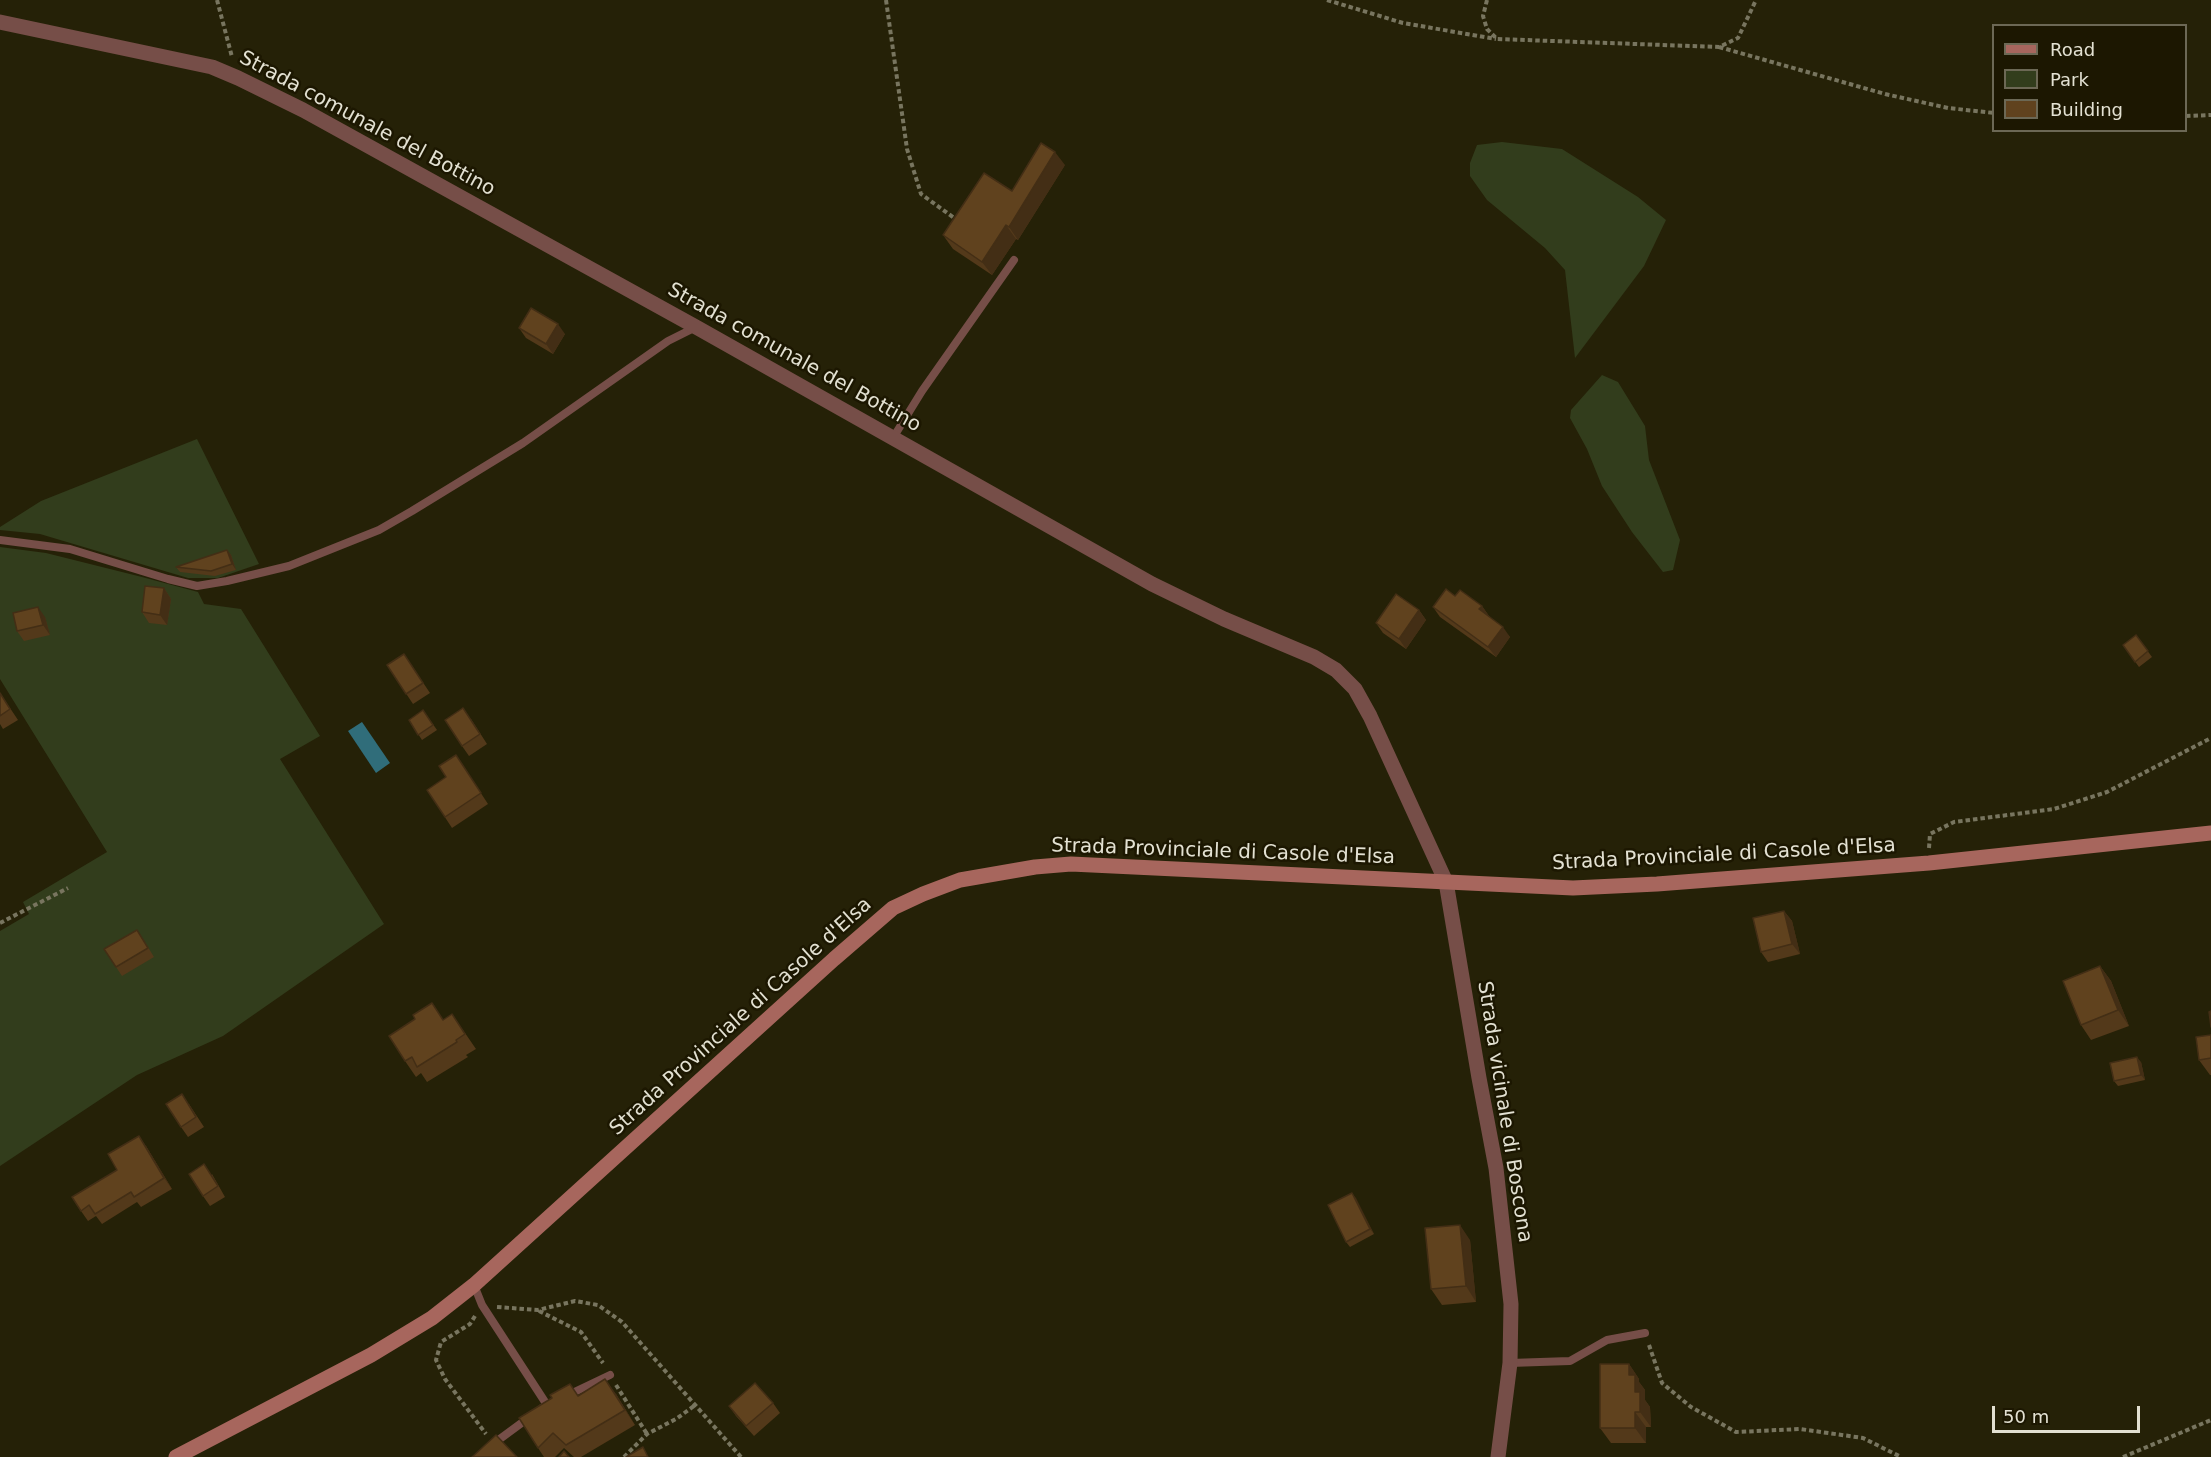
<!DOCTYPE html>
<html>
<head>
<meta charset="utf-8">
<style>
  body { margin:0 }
  #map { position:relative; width:2211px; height:1457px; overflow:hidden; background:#252107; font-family:"DejaVu Sans",sans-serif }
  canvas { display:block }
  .legend { position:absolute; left:1992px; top:24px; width:195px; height:108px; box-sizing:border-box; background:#1c1701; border:2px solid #6c6855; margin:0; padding:8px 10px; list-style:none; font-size:18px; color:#e3e1d2 }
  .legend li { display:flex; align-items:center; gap:12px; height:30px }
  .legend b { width:30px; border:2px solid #6c6855 }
  .scale { position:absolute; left:1992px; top:1406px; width:148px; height:27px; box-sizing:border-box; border:3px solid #e3e1d2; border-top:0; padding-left:8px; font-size:18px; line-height:21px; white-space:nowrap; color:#e3e1d2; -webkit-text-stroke:4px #1c1701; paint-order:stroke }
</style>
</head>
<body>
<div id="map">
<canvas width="2211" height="1457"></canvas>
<ul class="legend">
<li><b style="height:8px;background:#a7665d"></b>Road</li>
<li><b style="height:16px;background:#323d1c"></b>Park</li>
<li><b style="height:16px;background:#60421e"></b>Building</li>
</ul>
<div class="scale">50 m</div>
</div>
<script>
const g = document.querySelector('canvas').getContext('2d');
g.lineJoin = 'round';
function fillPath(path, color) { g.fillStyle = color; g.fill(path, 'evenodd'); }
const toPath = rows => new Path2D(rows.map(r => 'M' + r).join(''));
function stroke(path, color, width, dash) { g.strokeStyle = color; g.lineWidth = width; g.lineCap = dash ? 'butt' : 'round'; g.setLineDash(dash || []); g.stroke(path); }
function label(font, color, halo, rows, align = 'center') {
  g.font = font + ' "DejaVu Sans",sans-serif'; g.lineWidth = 5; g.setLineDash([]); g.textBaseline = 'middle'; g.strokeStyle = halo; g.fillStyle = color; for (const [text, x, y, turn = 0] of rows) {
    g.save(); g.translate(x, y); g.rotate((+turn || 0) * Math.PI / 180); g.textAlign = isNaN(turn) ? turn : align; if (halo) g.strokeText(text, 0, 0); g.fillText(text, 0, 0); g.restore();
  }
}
fillPath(toPath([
  [1502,142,1562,149,1638,197,1666,220,1644,266,1575,358,1565,270,1545,248,1487,200,1470,176,1470,163,1477,145],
  [1602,375,1618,382,1645,426,1649,460,1680,540,1673,570,1663,572,1632,532,1602,486,1587,449,1570,418,1571,410],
  [197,439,259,564,218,578,188,578,40,534,0,530,0,527,41,501],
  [0,547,46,553,142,577,198,592,204,604,241,609,320,736,280,759,384,924,223,1036,137,1075,0,1166,0,931,29,914,23,902,107,852,0,679]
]), '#323d1c');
fillPath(toPath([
  [362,722,390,763,376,773,348,731]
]), '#306d7a');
stroke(toPath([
  [217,0,232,57],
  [886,0,907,149,921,194,957,220],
  [1327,0,1403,23,1496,39],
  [1487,0,1483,16,1487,29,1497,39,1719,47,1738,38,1756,0],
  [1719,47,1885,94,1948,108,1994,113],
  [2186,116,2211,115],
  [1929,848,1930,834,1954,822,2054,809,2107,792,2211,738],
  [0,923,68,888],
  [497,1307,538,1310,575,1301,598,1305,622,1322,741,1457],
  [539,1311,581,1332,603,1363],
  [475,1316,470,1324,441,1342,436,1360,445,1379,486,1434],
  [1649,1345,1662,1383,1691,1407,1736,1432,1800,1429,1863,1438,1901,1457],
  [616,1385,647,1434],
  [624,1457,647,1434,676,1419,694,1406],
  [2123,1457,2211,1420]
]), '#78755f', 4, [4.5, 3]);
stroke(toPath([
  [893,438,922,391,1014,260],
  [0,540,70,549,168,579,197,586,227,581,289,566,379,530,412,511,523,443,668,341,696,327],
  [474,1285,482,1305,547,1405,542,1408],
  [1510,1363,1570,1361,1607,1340,1645,1333],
  [566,1396,610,1375],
  [481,1457,493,1444,531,1416]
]), '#764e48', 8);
stroke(toPath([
  [0,22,212,67,238,78,303,110,696,327,1152,584,1224,619,1314,657,1336,670,1355,689,1370,716,1446,882,1479,1078,1496,1168,1511,1304,1510,1363,1498,1457]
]), '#764e48', 15);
stroke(toPath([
  [176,1457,371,1355,432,1318,474,1285,834,959,893,908,923,894,960,880,1035,867,1071,864,1573,888,1657,884,1929,863,2211,833]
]), '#a7665d', 15);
fillPath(toPath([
  [1065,165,1018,240,1016,239,992,275,953,249,943,235,1012,191],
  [519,328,565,334,553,354,526,338],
  [227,550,231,555,236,570,215,576,180,572,176,567],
  [164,588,171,599,167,625,149,623,142,612],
  [1455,596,1482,606,1489,616,1510,637,1496,657,1440,617,1433,607],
  [1419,610,1426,620,1406,649,1383,633,1376,623],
  [45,617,50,635,24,641,17,631],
  [2136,635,2152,657,2139,667,2123,645],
  [404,654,430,693,413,704,387,665],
  [0,693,18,720,3,729,0,724],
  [423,710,437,730,422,740,409,720],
  [471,719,487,744,469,756,462,746],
  [456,755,488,804,452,828,427,790,446,777],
  [1784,911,1792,921,1800,954,1768,962,1761,952],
  [143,939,154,957,122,976,104,949],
  [2100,966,2111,981,2129,1026,2091,1040,2081,1025],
  [452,1014,476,1049,466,1055,468,1057,427,1082,421,1073,416,1077,405,1061,444,1020],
  [2211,1035,2211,1075,2210,1075,2199,1060],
  [2141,1062,2145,1080,2118,1086,2114,1081],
  [189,1104,204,1127,188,1137,181,1127],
  [146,1146,172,1189,141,1207,137,1202,102,1224,96,1216,88,1221,81,1211,117,1170],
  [212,1174,225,1197,210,1206,203,1196],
  [1352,1193,1374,1234,1350,1247,1346,1242],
  [1470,1240,1476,1302,1442,1305,1431,1289],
  [1629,1364,1639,1379,1639,1382,1645,1390,1645,1400,1650,1407,1651,1427,1646,1427,1646,1443,1611,1443,1600,1428],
  [616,1394,635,1425,581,1457,574,1457,564,1448,555,1457,544,1457,538,1448,578,1396],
  [773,1403,780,1413,754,1436,736,1416,729,1406]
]), '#53391a');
fillPath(toPath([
  [1055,152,1065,165,1018,240,1009,227],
  [1006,225,1016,239,992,275,982,262],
  [558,324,565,334,553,354,546,344],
  [227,550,231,555,236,570,232,564],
  [164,588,171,599,167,625,160,615],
  [1482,606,1489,616,1486,620,1479,609],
  [38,607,45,617,50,635,43,625],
  [1419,610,1426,620,1406,649,1399,639],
  [1503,627,1510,637,1496,657,1488,647],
  [1784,911,1792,921,1800,954,1792,944],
  [2100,966,2111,981,2129,1026,2118,1010],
  [2137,1057,2141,1062,2145,1080,2141,1075],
  [139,1136,146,1146,172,1189,164,1178],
  [1352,1193,1356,1198,1374,1234,1370,1229],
  [1460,1225,1470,1240,1476,1302,1466,1286],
  [1629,1364,1639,1379,1639,1382,1645,1390,1645,1400,1650,1407,1651,1427,1640,1412,1635,1392,1629,1375],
  [605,1379,616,1394,635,1425,625,1410],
  [1635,1412,1646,1427,1646,1443,1635,1428]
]), '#432e15');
const building = toPath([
  [1041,143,1055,152,1009,227,1006,225,982,262,943,235,984,173,1012,191,1041,143],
  [531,308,558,324,546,344,519,328,531,308],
  [227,550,232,564,211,571,176,567,227,550],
  [145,586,164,588,160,615,142,612,145,586],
  [1446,589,1455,596,1460,590,1482,606,1479,609,1503,627,1488,647,1433,607,1446,589],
  [1396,594,1419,610,1399,639,1376,623,1396,594],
  [38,607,43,625,17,631,13,613,38,607],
  [2136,635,2148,651,2135,662,2123,645,2136,635],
  [404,654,423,683,406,694,387,665,404,654],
  [0,693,10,709,0,716,0,693],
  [463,708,480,734,462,746,445,720,463,708],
  [423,710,433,725,418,735,409,720,423,710],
  [456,755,481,793,445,817,427,790,446,777,439,766,456,755],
  [1784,911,1792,944,1761,952,1753,918,1784,911],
  [137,930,148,948,116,967,104,949,137,930],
  [2100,966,2118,1010,2081,1025,2063,981,2100,966],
  [432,1003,443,1020,452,1014,465,1034,456,1040,457,1042,417,1067,412,1057,405,1061,389,1036,415,1019,413,1015,432,1003],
  [2211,1011,2211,1027,2209,1012,2211,1011],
  [2211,1035,2211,1058,2199,1060,2196,1037,2211,1035],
  [2137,1057,2141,1075,2114,1081,2110,1063,2137,1057],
  [182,1094,196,1117,181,1127,166,1104,182,1094],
  [139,1136,164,1178,134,1197,131,1192,95,1214,89,1205,81,1211,72,1197,117,1170,108,1154,139,1136],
  [204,1164,218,1186,203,1196,189,1174,204,1164],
  [1352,1193,1370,1229,1346,1242,1328,1205,1352,1193],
  [1460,1225,1466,1286,1431,1289,1425,1228,1460,1225],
  [1600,1364,1629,1364,1629,1375,1635,1375,1635,1392,1640,1392,1640,1412,1635,1412,1635,1428,1600,1428,1600,1364],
  [605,1379,625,1410,566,1445,553,1433,538,1448,519,1418,552,1398,550,1395,570,1384,578,1396,605,1379],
  [755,1383,773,1403,746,1426,729,1406,755,1383],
  [496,1435,517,1457,472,1457,496,1435],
  [643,1447,648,1457,626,1457,643,1447],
  [564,1451,569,1457,559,1457,564,1451]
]);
fillPath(building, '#60421e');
stroke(building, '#432e15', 1.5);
label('20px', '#e3e1d2', '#1c1701', [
  ["Strada comunale del Bottino",367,124,28],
  ["Strada comunale del Bottino",794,358,29],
  ["Strada Provinciale di Casole d'Elsa",1223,852,2],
  ["Strada Provinciale di Casole d'Elsa",1724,855,-3],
  ["Strada Provinciale di Casole d'Elsa",741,1017,-42],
  ["Strada vicinale di Boscona",1504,1112,81]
]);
</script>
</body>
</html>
